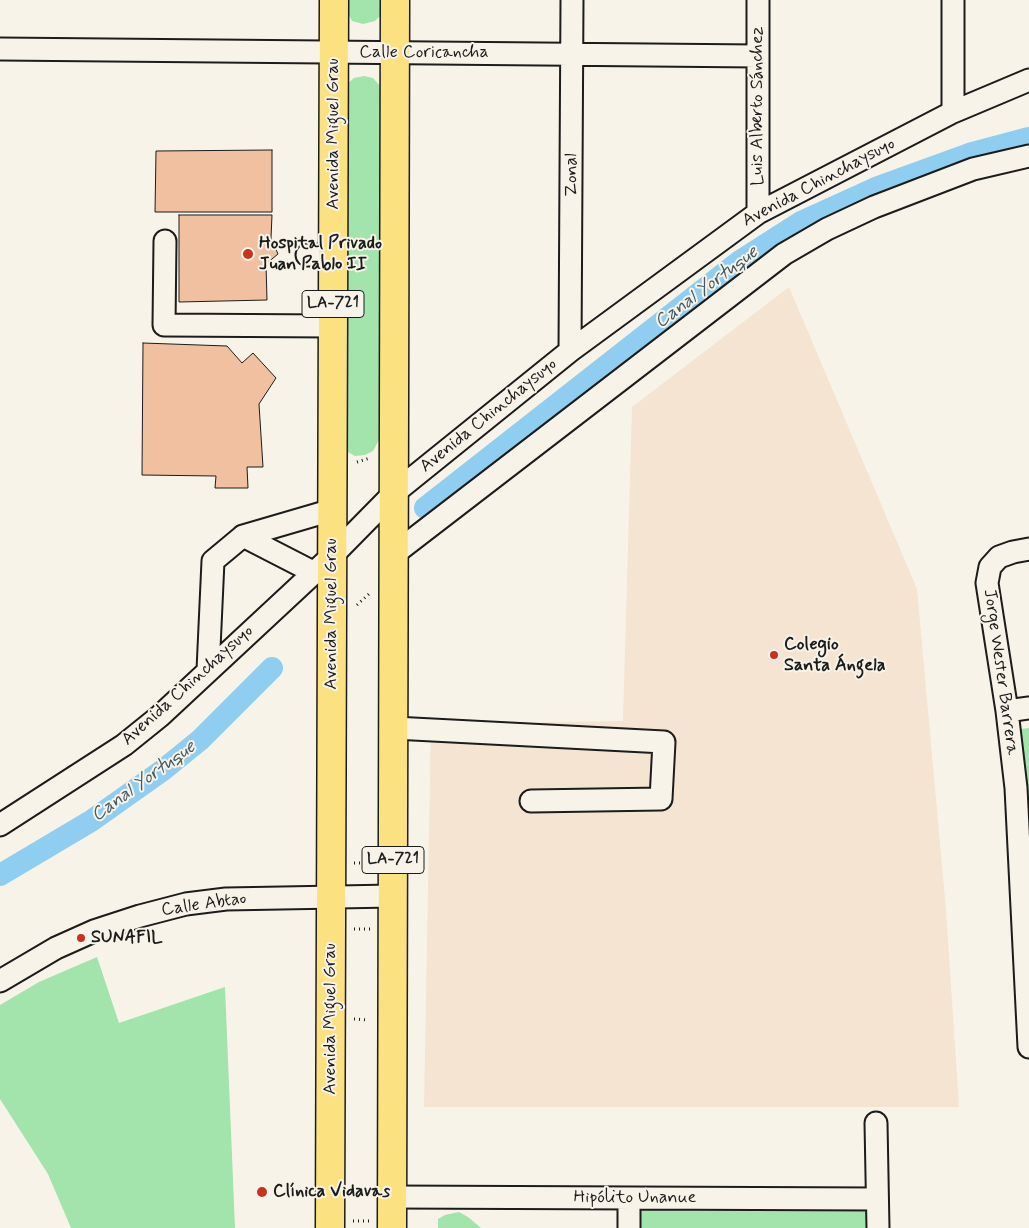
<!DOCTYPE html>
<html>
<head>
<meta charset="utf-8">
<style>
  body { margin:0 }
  canvas { display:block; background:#f7f3e8 }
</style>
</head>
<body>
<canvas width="1029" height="1228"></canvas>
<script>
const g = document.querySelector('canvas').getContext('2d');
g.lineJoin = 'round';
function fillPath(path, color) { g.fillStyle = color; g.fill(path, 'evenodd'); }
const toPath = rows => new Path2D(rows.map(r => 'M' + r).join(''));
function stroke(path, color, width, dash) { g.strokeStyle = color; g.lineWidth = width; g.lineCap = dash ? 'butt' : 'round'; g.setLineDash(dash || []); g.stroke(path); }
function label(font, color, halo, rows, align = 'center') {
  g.font = font + ' Mynerve,sans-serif'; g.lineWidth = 4; g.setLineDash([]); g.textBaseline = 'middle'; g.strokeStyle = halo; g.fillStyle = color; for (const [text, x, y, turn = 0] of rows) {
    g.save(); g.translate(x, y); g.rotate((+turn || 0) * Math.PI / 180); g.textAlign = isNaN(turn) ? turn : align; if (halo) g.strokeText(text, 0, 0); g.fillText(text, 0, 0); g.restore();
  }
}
fillPath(toPath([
  [789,287,917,589,946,910,959,1107,424,1107,431,724,623,721,632,407]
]), '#f5e4d2');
fillPath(toPath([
  [345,0,384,0,384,12,375,21,363,24,352,21,346,9],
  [364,76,373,78,380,86,381,91,380,438,373,451,365,455,355,456,346,451,340,444,346,85,354,78],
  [1029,728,1029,887,1019,745,1021,729],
  [97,957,119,1023,225,987,235,1228,71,1228,48,1174,0,1099,0,1005,39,982],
  [640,1207,868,1209,869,1228,641,1228],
  [459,1212,468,1217,481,1228,438,1228,438,1219,445,1215]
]), '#a3e3ac');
stroke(toPath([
  [425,508,740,261,801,222,878,187,969,154,1029,138],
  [0,875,91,821,163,770,200,740,272,668]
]), '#8fcef0', 22);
const building = toPath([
  [272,150,272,212,155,212,156,151,272,150],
  [179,215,272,215,271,238,278,254,266,264,267,300,179,302,179,215],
  [143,343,227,346,242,363,253,353,276,378,259,404,263,467,247,467,248,488,215,488,216,476,142,475,143,343]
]);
fillPath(building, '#f0c0a0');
stroke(building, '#1c1c1c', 1);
const minor = toPath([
  [0,49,758,56],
  [953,112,953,0],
  [758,213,758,0],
  [165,241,164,325,333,326],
  [307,255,333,255],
  [570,351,572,0],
  [243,536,313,572],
  [1029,549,1013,552,999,557,990,567,987,583,1007,711,1016,788,1029,1047],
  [394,554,784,254,827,229,874,207,973,169,1029,156],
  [208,670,213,561,243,536,332,510],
  [1007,711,1029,708],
  [394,728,664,742,661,799,531,801],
  [0,825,124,745,160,716,332,556,394,493,570,351,758,213,953,112,1029,80],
  [0,981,56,948,94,931,140,916,186,904,226,899,393,896],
  [876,1123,878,1228],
  [392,1197,877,1199],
  [629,1198,629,1228]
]);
const major = toPath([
  [330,1228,334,0],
  [392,1228,395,0]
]);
stroke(minor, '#1c1c1c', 25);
stroke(major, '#1c1c1c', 31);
stroke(toPath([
  [357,462,370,458],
  [357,605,369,594],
  [354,863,368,863],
  [354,929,370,929],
  [354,1019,368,1020],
  [353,1221,369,1221]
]), '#1c1c1c', 3, [1, 4]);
stroke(minor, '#f7f3e8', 21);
stroke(major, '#fbe180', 28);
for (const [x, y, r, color] of [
  [248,254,6,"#c8321e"],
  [774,655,5,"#c8321e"],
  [81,938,5,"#c8321e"],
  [262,1192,6,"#c8321e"]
]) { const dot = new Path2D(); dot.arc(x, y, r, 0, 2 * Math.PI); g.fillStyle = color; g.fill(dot); stroke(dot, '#f7f3e8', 2); }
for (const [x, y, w] of [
  [333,304,62],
  [393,860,62]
]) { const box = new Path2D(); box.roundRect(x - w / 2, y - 13.5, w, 27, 4); g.fillStyle = '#f7f3e8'; g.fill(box); stroke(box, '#1c1c1c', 1); }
label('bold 16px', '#1c1c1c', null, [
  ["LA-721",333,304],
  ["LA-721",393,860]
]);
label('18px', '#1c1c1c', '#f7f3e8', [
  ["Calle Coricancha",424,53],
  ["Luis Alberto Sánchez",758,106,-90],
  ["Avenida Miguel Grau",334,134,-90],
  ["Zonal",572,175,-90],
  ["Avenida Chinchaysuyo",819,183,-28],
  ["Avenida Chinchaysuyo",489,416,-39],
  ["Avenida Miguel Grau",332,614,-90],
  ["Jorge Wester Barrera",1000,672,82],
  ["Avenida Chinchaysuyo",188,686,-42],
  ["Calle Abtao",204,905,-8],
  ["Avenida Miguel Grau",331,1019,-90],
  ["Hipólito Unanue",635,1198]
]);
label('bold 18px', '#1c1c1c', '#f7f3e8', [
  ["Hospital Privado",259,244],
  ["Juan Pablo II",259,265],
  ["Colegio",784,645],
  ["Santa Ángela",784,666],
  ["SUNAFIL",91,938],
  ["Clínica Vidavas",273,1192]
], 'left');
label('italic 19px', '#445a66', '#f7f3e8', [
  ["Canal Yortuque",707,288,-37],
  ["Canal Yortuque",144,782,-36]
]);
</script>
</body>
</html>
